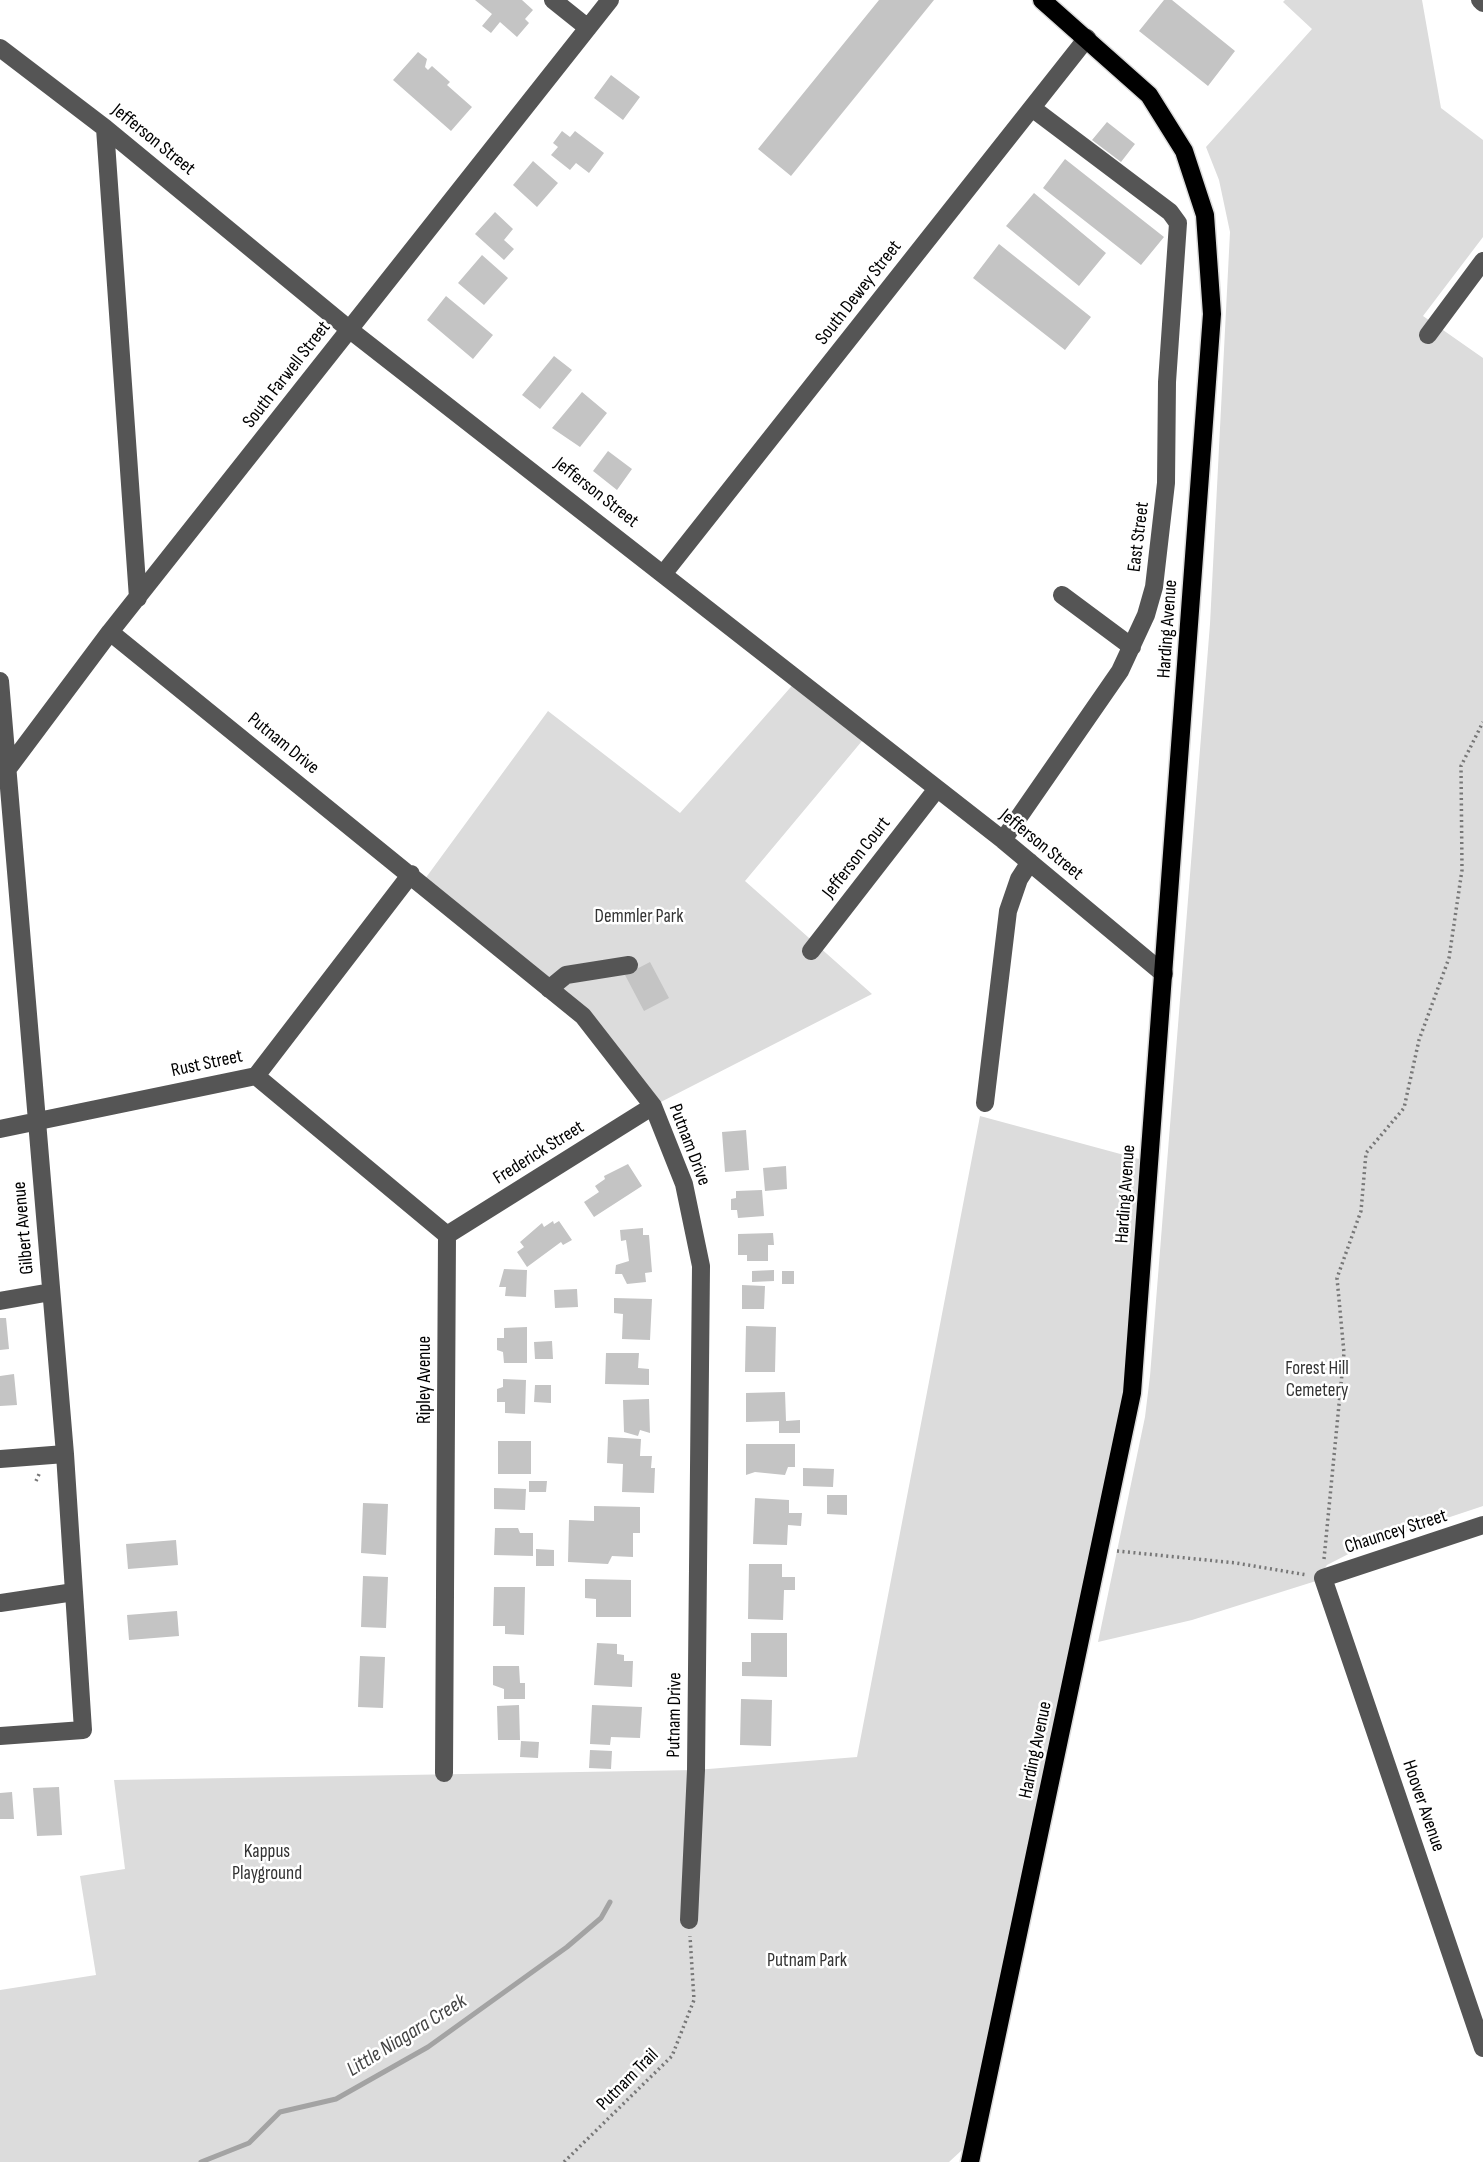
<!DOCTYPE html>
<html>
<head>
<meta charset="utf-8">
<style>
  body { margin:0 }
  canvas { display:block; background:#fff }
</style>
</head>
<body>
<canvas width="1483" height="2162"></canvas>
<script>
const g = document.querySelector('canvas').getContext('2d');
g.lineJoin = 'round';
function fillPath(path, color) { g.fillStyle = color; g.fill(path, 'evenodd'); }
const toPath = rows => new Path2D(rows.map(r => 'M' + r).join(''));
function stroke(path, color, width, dash) { g.strokeStyle = color; g.lineWidth = width; g.lineCap = dash ? 'butt' : 'round'; g.setLineDash(dash || []); g.stroke(path); }
function label(font, color, halo, rows, align = 'center') {
  g.font = font + ' "Sofia Sans Condensed",sans-serif'; g.lineWidth = 5; g.setLineDash([]); g.textBaseline = 'middle'; g.strokeStyle = halo; g.fillStyle = color; for (const [text, x, y, turn = 0] of rows) {
    g.save(); g.translate(x, y); g.rotate((+turn || 0) * Math.PI / 180); g.textAlign = isNaN(turn) ? turn : align; if (halo) g.strokeText(text, 0, 0); g.fillText(text, 0, 0); g.restore();
  }
}
fillPath(toPath([
  [1285,0,1422,0,1441,108,1483,140,1483,237,1423,316,1483,358,1483,1506,1366,1545,1327,1565,1316,1581,1192,1620,1098,1642,1145,1417,1150,1376,1210,624,1230,232,1219,180,1206,147,1312,29,1283,2],
  [797,680,867,735,745,881,872,994,653,1106,583,1016,422,883,548,711,680,813],
  [980,1116,1150,1162,1132,1393,975,2138,949,2162,0,2162,0,1990,96,1975,80,1876,125,1869,114,1780,696,1770,857,1757]
]), '#dcdcdc');
stroke(toPath([
  [201,2162,249,2143,280,2112,336,2099,428,2047,567,1947,601,1918,610,1902]
]), '#a3a3a3', 5);
fillPath(toPath([
  [475,0,522,0,533,10,525,19,529,23,517,37,500,22,491,33,482,26,492,14],
  [879,0,934,0,791,176,758,149],
  [1164,0,1172,0,1235,51,1208,86,1139,31],
  [418,52,427,59,425,67,428,70,432,66,450,82,447,85,472,107,451,131,393,80],
  [611,75,640,97,623,120,594,98],
  [1107,122,1135,144,1121,162,1092,140],
  [562,131,570,137,575,131,604,153,589,173,576,163,570,170,551,155,558,147,553,143],
  [1065,159,1164,237,1141,265,1043,188],
  [533,161,558,183,537,207,513,185],
  [1034,193,1106,253,1079,286,1006,226],
  [495,212,513,229,504,240,514,249,504,260,475,234],
  [999,244,1091,317,1065,350,973,278],
  [482,255,508,278,484,305,458,283],
  [446,296,493,335,473,359,427,320],
  [554,356,572,370,540,409,522,395],
  [582,392,607,413,580,447,552,428],
  [608,451,632,469,617,490,593,471],
  [650,962,669,998,644,1011,625,975],
  [746,1130,749,1170,725,1172,722,1132],
  [628,1164,642,1186,594,1217,584,1202,599,1192,595,1186,605,1179,604,1176],
  [786,1166,787,1189,765,1191,763,1168],
  [762,1190,764,1216,738,1218,737,1210,731,1210,731,1199,736,1198,736,1191],
  [553,1221,554,1224,559,1221,572,1240,563,1245,561,1242,527,1267,517,1252,524,1247,520,1242,542,1223,544,1227],
  [643,1228,643,1235,649,1235,652,1272,645,1273,646,1282,627,1284,622,1274,615,1274,616,1265,629,1261,626,1240,621,1241,620,1230],
  [773,1233,774,1245,768,1245,768,1261,747,1261,747,1255,738,1255,738,1234],
  [504,1269,527,1270,526,1297,505,1296,506,1287,499,1287],
  [774,1270,774,1281,752,1282,752,1271],
  [782,1271,794,1271,794,1284,782,1284],
  [742,1285,765,1286,764,1309,742,1309],
  [577,1289,578,1307,555,1308,554,1290],
  [614,1298,652,1299,650,1340,622,1339,623,1314,614,1313],
  [0,1318,6,1318,9,1349,0,1350],
  [746,1326,776,1327,775,1372,745,1372],
  [527,1327,527,1363,504,1363,503,1352,497,1350,497,1338,504,1338,504,1328],
  [552,1341,553,1359,535,1359,534,1342],
  [606,1353,639,1353,638,1368,649,1369,649,1385,605,1384],
  [14,1374,17,1405,0,1406,0,1376],
  [503,1379,526,1380,525,1414,505,1413,505,1402,497,1402,497,1389,503,1387],
  [535,1385,551,1385,551,1403,534,1402],
  [785,1392,786,1421,800,1420,800,1433,779,1433,779,1421,746,1422,746,1393],
  [649,1399,650,1433,640,1430,638,1436,624,1432,623,1400],
  [608,1437,641,1439,640,1456,652,1456,651,1468,655,1468,654,1493,622,1492,623,1464,607,1463],
  [498,1441,531,1441,531,1474,498,1474],
  [746,1444,795,1444,795,1467,788,1467,785,1475,755,1472,746,1475],
  [803,1468,834,1469,833,1487,803,1486],
  [529,1481,547,1481,546,1492,529,1492],
  [494,1488,526,1489,525,1510,494,1509],
  [827,1495,847,1495,847,1515,827,1514],
  [755,1498,789,1500,789,1513,802,1513,801,1526,788,1525,787,1545,753,1544],
  [363,1503,388,1504,386,1555,361,1553],
  [594,1506,640,1507,640,1533,633,1533,633,1557,612,1556,608,1564,568,1562,569,1520,594,1521],
  [495,1528,518,1528,520,1533,533,1533,533,1556,494,1555],
  [176,1540,178,1565,128,1569,126,1544],
  [536,1549,554,1550,554,1566,536,1566],
  [749,1564,782,1564,782,1577,795,1577,795,1590,784,1590,783,1620,748,1619],
  [363,1576,388,1577,386,1628,361,1627],
  [585,1579,631,1580,631,1617,596,1617,596,1599,585,1598],
  [494,1587,525,1587,524,1635,505,1634,505,1626,493,1626],
  [177,1611,179,1636,129,1640,127,1615],
  [751,1633,787,1633,787,1677,742,1676,742,1662,751,1662],
  [597,1643,617,1644,617,1654,624,1655,624,1661,633,1661,632,1687,594,1685],
  [360,1656,385,1657,383,1708,358,1707],
  [493,1666,519,1666,520,1683,525,1683,525,1699,504,1699,504,1689,493,1685],
  [741,1699,772,1700,771,1746,740,1745],
  [519,1705,520,1740,498,1740,497,1706],
  [592,1705,642,1707,640,1738,611,1737,610,1745,590,1744],
  [521,1741,539,1742,538,1758,520,1757],
  [590,1750,612,1751,611,1769,589,1768],
  [59,1787,62,1835,37,1836,33,1788],
  [12,1792,14,1819,0,1819,0,1793]
]), '#c4c4c4');
const major = toPath([
  [970,2162,1132,1393,1212,314,1205,215,1184,151,1149,95,1042,0]
]);
stroke(major, '#dbdbdb', 21);
stroke(toPath([
  [36,1481,40,1472],
  [1117,1551,1236,1563,1307,1575],
  [1324,1559,1344,1353,1337,1278,1361,1211,1366,1153,1404,1108,1419,1040,1449,958,1462,870,1461,766,1483,722],
  [564,2162,672,2056,694,2000,690,1936]
]), '#777', 3.5, [2, 3.5]);
stroke(toPath([
  [553,0,588,28],
  [1480,0,1483,3],
  [0,48,105,128,350,330,1003,840,1164,974],
  [1032,108,1170,212,1178,223],
  [105,128,138,598],
  [1428,335,1483,261],
  [664,573,1087,38],
  [1062,595,1132,647],
  [110,632,583,1016,653,1106,684,1184,701,1266,696,1770,689,1920],
  [0,681,65,1454,83,1730,0,1736],
  [6,771,110,632,610,0],
  [1003,840,1120,671,1146,615,1154,587,1166,483,1167,382,1178,223],
  [811,951,936,790],
  [549,989,566,975,629,965],
  [256,1076,447,1235,444,1773],
  [985,1103,1008,911,1019,879,1030,862],
  [0,1129,256,1076,411,874],
  [447,1235,653,1106],
  [0,1301,51,1292],
  [0,1459,65,1454],
  [1483,1525,1323,1578,1483,2048],
  [0,1603,74,1592]
]), '#555', 18);
stroke(major, '#000', 18);
label('19px', '#000', '#fff', [
  ["Jefferson Street",153,140,39],
  ["South Dewey Street",859,293,-52],
  ["South Farwell Street",287,375,-52],
  ["Jefferson Street",596,493,38],
  ["East Street",1139,537,-83],
  ["Harding Avenue",1168,629,-86],
  ["Putnam Drive",283,744,39],
  ["Jefferson Street",1041,845,39],
  ["Jefferson Court",857,858,-52],
  ["Rust Street",207,1064,-12],
  ["Putnam Drive",689,1145,69],
  ["Frederick Street",539,1153,-32],
  ["Harding Avenue",1126,1194,-86],
  ["Gilbert Avenue",24,1228,-95],
  ["Ripley Avenue",425,1380,-90],
  ["Chauncey Street",1396,1532,-18],
  ["Putnam Drive",675,1715,-89],
  ["Harding Avenue",1036,1750,-78],
  ["Hoover Avenue",1423,1806,71],
  ["Putnam Trail",628,2080,-45]
]);
label('19px', '#333', '#fff', [
  ["Demmler Park",639,917],
  ["Forest Hill",1317,1369],
  ["Cemetery",1317,1391],
  ["Kappus",267,1852],
  ["Playground",267,1874],
  ["Putnam Park",807,1961]
]);
label('italic 21px', '#444', '#fff', [
  ["Little Niagara Creek",407,2036,-32]
]);
</script>
</body>
</html>
